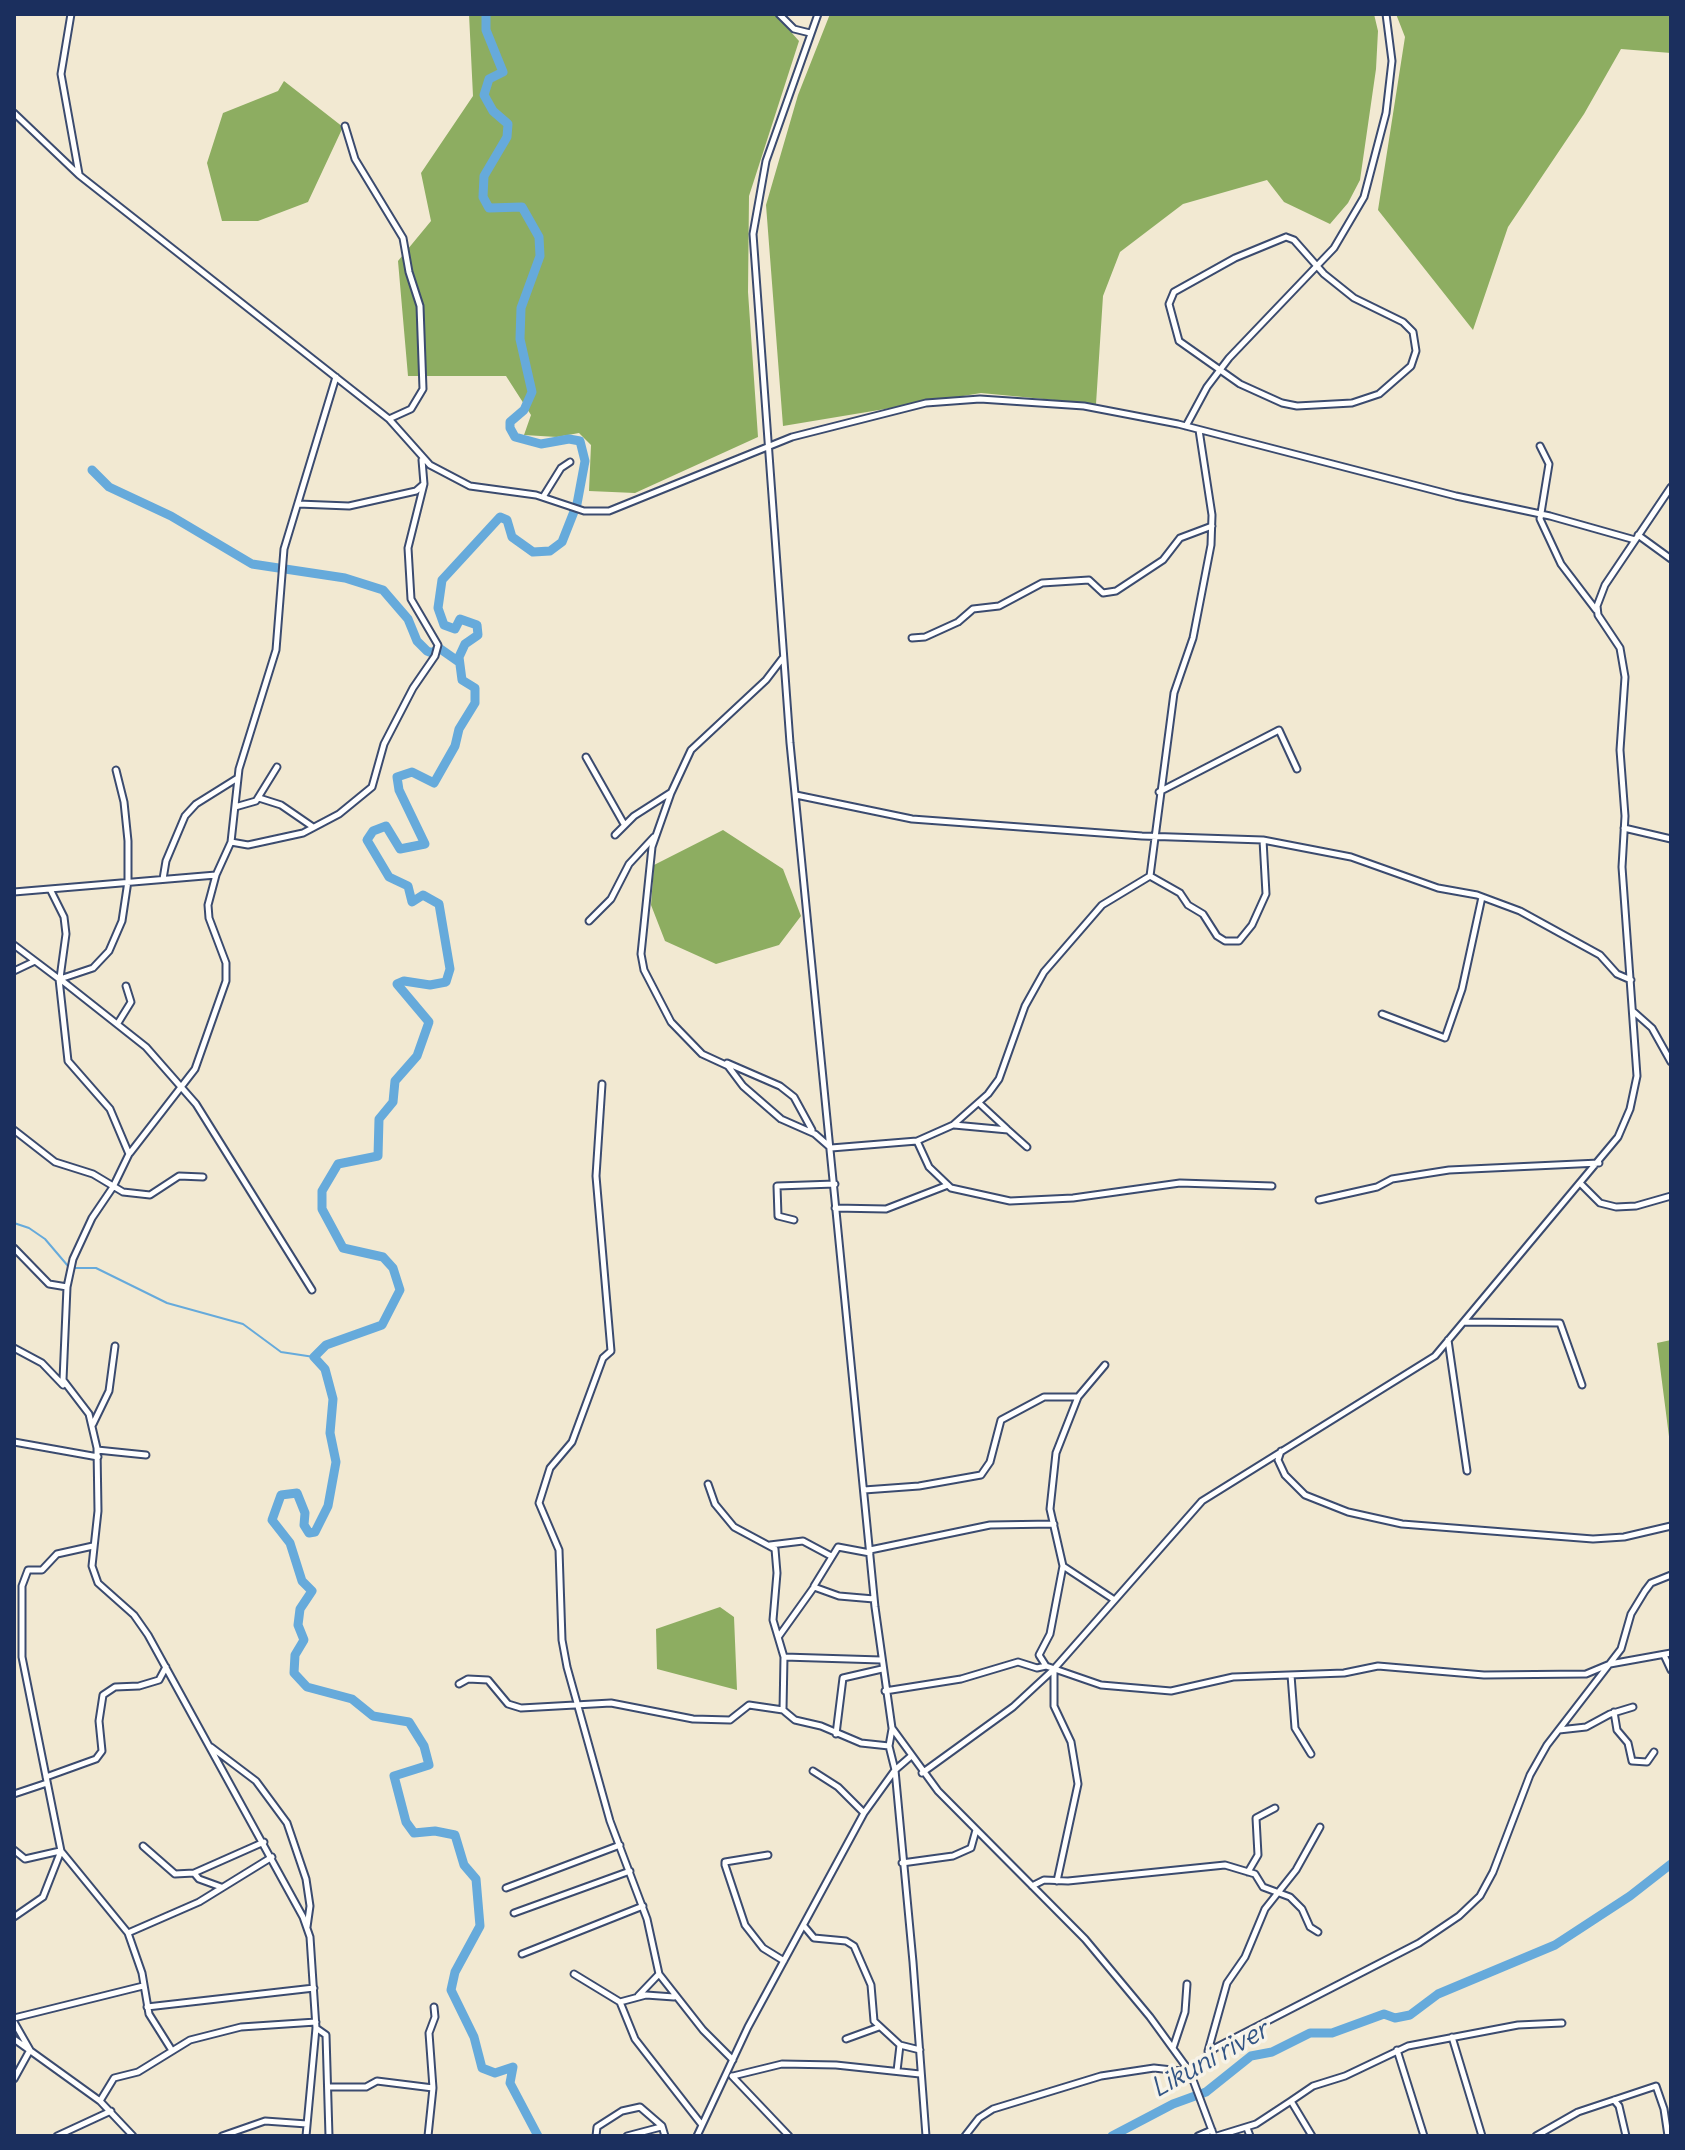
<!DOCTYPE html>
<html>
<head>
<meta charset="utf-8">
<style>
  body { margin:0 }
  #map { position:relative; width:1685px; height:2150px; overflow:hidden; background:#f2e9d2; font-family:Delius,sans-serif }
  canvas { display:block }
  .frame { position:absolute; inset:0; border:16px solid #1b2f5e; pointer-events:none }
</style>
</head>
<body>
<div id="map">
<canvas width="1685" height="2150"></canvas>
<div class="frame"></div>
</div>
<script>
const g = document.querySelector('canvas').getContext('2d');
g.lineJoin = 'round';
function fillPath(path, color) { g.fillStyle = color; g.fill(path, 'evenodd'); }
const toPath = rows => new Path2D(rows.map(r => 'M' + r).join(''));
function stroke(path, color, width, dash) { g.strokeStyle = color; g.lineWidth = width; g.lineCap = dash ? 'butt' : 'round'; g.setLineDash(dash || []); g.stroke(path); }
function label(font, color, halo, rows, align = 'center') {
  g.font = font + ' Delius,sans-serif'; g.lineWidth = 7; g.setLineDash([]); g.textBaseline = 'middle'; g.strokeStyle = halo; g.fillStyle = color; for (const [text, x, y, turn = 0] of rows) {
    g.save(); g.translate(x, y); g.rotate((+turn || 0) * Math.PI / 180); g.textAlign = isNaN(turn) ? turn : align; if (halo) g.strokeText(text, 0, 0); g.fillText(text, 0, 0); g.restore();
  }
}
fillPath(toPath([
  [469,14,775,14,799,41,749,196,748,292,758,437,635,493,589,491,591,445,579,433,557,437,524,435,531,415,506,376,408,376,398,261,431,221,421,173,473,96],
  [830,14,1374,14,1378,31,1376,69,1360,180,1348,203,1330,224,1284,202,1267,180,1183,204,1120,252,1103,296,1096,404,981,393,783,426,766,205,798,95],
  [1396,14,1671,14,1671,53,1621,49,1584,114,1508,227,1473,330,1378,210,1405,37],
  [284,81,343,127,308,202,258,221,222,221,207,163,223,113,278,91],
  [723,830,783,869,801,916,779,945,716,964,665,941,651,905,654,865],
  [1671,1340,1671,1452,1657,1343],
  [720,1607,734,1617,737,1690,657,1669,656,1629]
]), '#8dad61');
stroke(toPath([
  [14,1223,29,1228,45,1239,68,1266],
  [74,1268,96,1268,167,1303,243,1324,281,1352,314,1357]
]), '#66aadb', 2);
stroke(toPath([
  [486,14,486,30,503,72,489,79,484,95,493,111,508,124,507,137,484,176,483,197,489,208,522,207,539,237,540,256,521,308,520,339,532,392,524,410,510,422,510,428,515,437,541,444,569,439,580,441,585,461,577,504,562,542,550,551,533,552,512,537,507,520,500,517,442,580,438,608,444,625,455,629,460,619,477,625,478,635,465,644,459,657,462,680,475,688,475,703,459,729,455,746,434,783,412,772,397,777,399,790,425,844,400,849,386,826,373,831,367,840,389,877,408,886,412,902,423,895,439,904,450,969,446,982,430,985,404,981,397,984,429,1022,417,1056,395,1081,393,1102,379,1119,378,1156,338,1164,322,1191,322,1209,343,1248,383,1257,393,1268,400,1290,382,1325,326,1345,314,1357,325,1369,333,1399,330,1433,336,1462,328,1506,315,1532,309,1533,304,1525,305,1513,297,1493,281,1495,272,1520,290,1543,302,1581,312,1591,300,1609,298,1625,304,1640,295,1655,294,1673,307,1687,352,1699,373,1716,409,1722,424,1746,429,1765,394,1776,406,1822,414,1833,435,1831,455,1835,464,1865,476,1879,480,1926,455,1972,451,1990,474,2037,482,2068,495,2073,513,2067,510,2083,538,2136],
  [92,470,109,487,171,516,252,564,345,578,383,590,408,619,417,641,427,651,432,653,439,648,459,662],
  [1112,2136,1173,2104,1206,2092,1251,2056,1272,2052,1310,2033,1332,2033,1384,2014,1395,2018,1410,2015,1438,1994,1555,1945,1630,1896,1671,1864]
]), '#66aadb', 9);
const minor = toPath([
  [71,14,61,74,79,174],
  [779,14,794,29,810,33],
  [818,14,766,161,753,234,790,743,875,1607,892,1728,938,1791,1085,1939,1150,2017,1190,2072,1214,2136],
  [14,113,79,175,389,419,430,465,470,486,536,495,584,511,609,511,792,437,926,403,980,399,1084,406,1178,424,1456,496,1550,516,1635,540],
  [345,126,355,159,403,238,409,272,420,306,423,389,411,409,389,419],
  [1286,237,1294,240,1324,274,1354,298,1403,322,1413,332,1416,351,1411,366,1379,394,1352,403,1297,406,1282,403,1240,384,1179,341,1169,304,1174,292,1235,258,1286,237],
  [1186,426,1207,387,1229,358,1334,248,1364,197,1386,113,1392,61,1386,14],
  [1540,446,1549,464,1540,519,1561,564,1596,610],
  [543,497,561,468,570,462],
  [298,504,349,506,416,491,424,484,422,460],
  [1638,535,1671,559],
  [912,638,925,637,958,622,973,609,999,606,1042,583,1089,580,1103,593,1116,591,1163,560,1180,538,1212,526],
  [782,659,766,680,691,750,671,793,652,847,641,954,644,970,671,1022,702,1054,728,1066,743,1086,781,1119,815,1134,831,1148,917,1141,953,1125,988,1094,999,1079,1025,1006,1044,972,1102,905,1150,876,1174,693,1193,638,1211,545,1212,515,1199,430],
  [586,757,624,824],
  [1159,792,1279,730,1297,769],
  [796,795,912,819,1142,836,1263,840,1351,857,1438,888,1477,895,1520,911,1600,955,1617,974,1631,980],
  [259,798,281,805,313,827],
  [235,807,256,801,277,767],
  [1624,828,1671,839],
  [615,835,634,816,670,793],
  [231,842,248,845,303,833,339,814,372,787,384,744,413,688,435,656,438,645,411,599,408,548,424,484],
  [1150,876,1180,893,1188,905,1203,914,1217,936,1225,941,1239,941,1252,925,1266,894,1263,840],
  [163,879,166,861,185,816,196,804,236,779],
  [50,889,64,917,66,934,60,978],
  [14,892,216,875],
  [589,921,611,899,629,864,654,837],
  [14,945,59,979,68,1061,110,1109,129,1154,113,1187,92,1218,73,1259,67,1287,63,1380,89,1414,97,1448,98,1511,92,1566,98,1583,134,1615,148,1635,303,1917,310,1937,316,2028,306,2136],
  [14,971,35,961],
  [60,979,146,1047,196,1104,312,1290],
  [60,979,93,968,109,951,122,921,128,881,128,841,124,802,116,770],
  [1634,1012,1652,1028,1671,1062],
  [1382,1014,1445,1038,1462,989,1482,897],
  [118,1023,131,1002,126,986],
  [727,1063,780,1086,794,1097,812,1130],
  [602,1084,596,1176,611,1351,603,1358,572,1442,550,1468,539,1503,559,1550,562,1640,567,1667,610,1821,647,1919,659,1974,703,2030,733,2060],
  [979,1103,1007,1129],
  [954,1125,1008,1130,1027,1147],
  [14,1130,55,1162,93,1174,123,1192,150,1195,179,1176,203,1177],
  [917,1141,929,1167,951,1188,1010,1201,1073,1198,1180,1183,1272,1186],
  [130,1153,195,1069,226,981,226,963,209,918,208,905,216,875,231,842,239,769,276,650,284,549,336,377],
  [1581,1184,1600,1203,1616,1207,1636,1206,1671,1196],
  [1319,1200,1377,1187,1392,1179,1449,1170,1599,1163],
  [835,1208,886,1209,948,1185],
  [794,1220,778,1216,777,1186,835,1184],
  [14,1248,49,1284,67,1287],
  [1464,1322,1560,1323,1582,1385],
  [1448,1340,1467,1471],
  [14,1348,42,1363,63,1385],
  [1078,1397,1056,1453,1050,1509,1063,1566,1113,1599],
  [93,1424,109,1391,115,1346],
  [14,1442,98,1457],
  [97,1450,146,1455],
  [1281,1451,1278,1460,1285,1475,1305,1495,1348,1512,1402,1524,1593,1539,1624,1537,1671,1526],
  [864,1490,919,1486,981,1475,990,1462,1001,1420,1044,1397,1078,1397,1105,1365],
  [770,1545,803,1541,831,1556],
  [93,1546,57,1554,42,1570,28,1570,22,1586,22,1657,61,1851,128,1933,199,1902,272,1857],
  [870,1550,990,1525,1054,1524],
  [1063,1566,1050,1634,1039,1655,1046,1666,1101,1685,1171,1691,1233,1677,1344,1673,1378,1666,1484,1675,1586,1674,1610,1664,1671,1653],
  [814,1586,838,1547,870,1553],
  [779,1636,814,1587,839,1596,874,1599],
  [1664,1655,1671,1670],
  [784,1657,881,1660],
  [1054,1670,1054,1706,1071,1742,1078,1784,1057,1881],
  [1291,1675,1295,1728,1311,1754],
  [459,1684,468,1679,488,1680,508,1704,521,1708,611,1703,693,1719,730,1720,749,1705,783,1710,784,1657,773,1620,777,1573,775,1549,734,1527,715,1504,708,1484],
  [885,1691,961,1679,1018,1662,1037,1668,1046,1666],
  [783,1710,795,1720,821,1726,861,1743,889,1746],
  [1614,1712,1617,1730,1628,1743,1632,1761,1647,1762,1654,1752],
  [892,1729,889,1746,895,1770,913,1962,926,2136],
  [1559,1730,1586,1727,1610,1714,1633,1707],
  [836,1734,843,1678,882,1669],
  [211,1747,256,1781,287,1823,306,1879,310,1906,307,1927],
  [813,1771,838,1787,864,1813],
  [922,1773,1013,1707,1054,1669,1202,1501,1435,1356,1618,1137,1630,1109,1637,1076,1622,867,1625,816,1620,750,1625,677,1620,648,1598,615,1597,606,1605,585,1671,487],
  [46,1777,96,1759,102,1751,99,1721,103,1695,115,1687,139,1686,159,1680,166,1667],
  [14,1794,47,1783],
  [143,1846,175,1874,194,1873,199,1879,221,1887],
  [14,1850,25,1859,60,1851],
  [768,1855,725,1862,725,1865,745,1925,763,1948,784,1961],
  [902,1863,953,1856,971,1848,976,1830],
  [1248,1872,1258,1855,1256,1818,1275,1808],
  [194,1873,264,1842],
  [1032,1886,1044,1880,1068,1881,1225,1865,1255,1874,1263,1887,1290,1897,1302,1909,1310,1927,1318,1932],
  [506,1888,620,1845],
  [514,1913,630,1871],
  [14,1917,43,1897,61,1851],
  [804,1926,814,1938,846,1941,854,1946,871,1985,874,2021,900,2045,920,2050],
  [128,1933,142,1973,149,2014,171,2049],
  [522,1954,643,1906],
  [574,1974,620,2002,646,1995,674,1997],
  [638,1996,659,1974],
  [620,2002,635,2039,702,2125],
  [147,2007,314,1988],
  [14,2018,143,1986],
  [14,2022,30,2050,14,2079],
  [316,2028,326,2035,329,2136],
  [1452,2037,1482,2136],
  [14,2039,100,2101,133,2136],
  [846,2039,879,2027],
  [1173,2048,1185,2012,1187,1984],
  [1397,2050,1424,2136],
  [1208,2051,1227,1983,1245,1957,1265,1909,1296,1870,1320,1827],
  [897,2071,900,2045],
  [732,2076,789,2136],
  [733,2076,782,2064,836,2065,920,2074],
  [329,2087,366,2087,377,2081,433,2088,428,2136],
  [433,2088,429,2033,435,2017,434,2007],
  [1614,2100,1619,2106,1626,2136],
  [100,2101,114,2078,138,2072,190,2040,241,2027,316,2022],
  [1247,2128,1250,2136],
  [57,2136,111,2111],
  [222,2136,265,2121,307,2124],
  [596,2136,597,2127,622,2111,640,2107,662,2126,665,2136],
  [627,2136,661,2127],
  [697,2136,748,2027,864,1813,895,1770,910,1757],
  [965,2136,979,2118,993,2109,1101,2076,1154,2068,1190,2072,1215,2048,1419,1943,1459,1916,1480,1896,1493,1872,1530,1775,1547,1745,1621,1649,1631,1614,1645,1591,1651,1583,1671,1575],
  [1198,2136,1212,2130],
  [1217,2136,1256,2124,1291,2101],
  [1312,2136,1291,2101,1313,2086,1345,2076,1408,2046,1518,2025,1562,2023],
  [1536,2136,1578,2112,1656,2086,1664,2109,1668,2136]
]);
stroke(minor, '#3b4b6f', 9);
stroke(minor, '#fff', 5);
label('italic 26px', '#325484', '#f7f3e8', [
  ["Likuni river",1210,2060,-29]
]);
</script>
</body>
</html>
